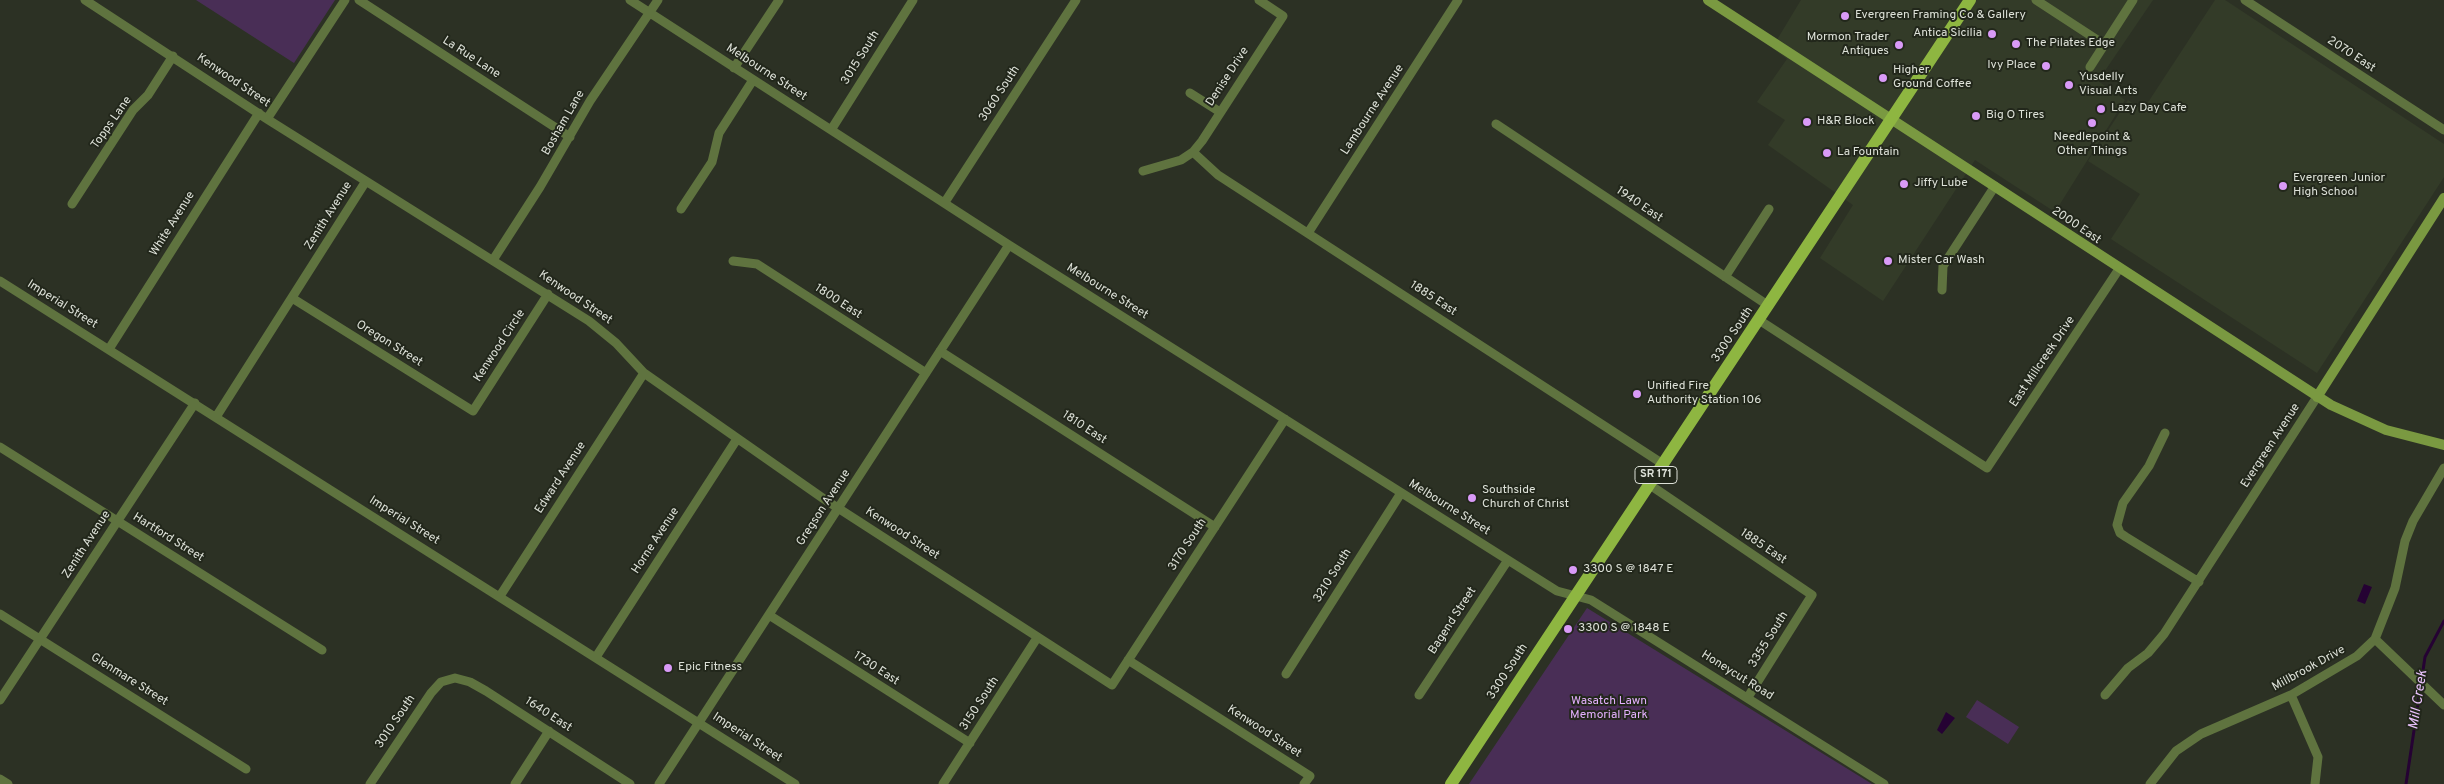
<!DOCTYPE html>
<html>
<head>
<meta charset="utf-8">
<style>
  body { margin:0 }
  canvas { display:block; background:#2c3124 }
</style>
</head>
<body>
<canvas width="2444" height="784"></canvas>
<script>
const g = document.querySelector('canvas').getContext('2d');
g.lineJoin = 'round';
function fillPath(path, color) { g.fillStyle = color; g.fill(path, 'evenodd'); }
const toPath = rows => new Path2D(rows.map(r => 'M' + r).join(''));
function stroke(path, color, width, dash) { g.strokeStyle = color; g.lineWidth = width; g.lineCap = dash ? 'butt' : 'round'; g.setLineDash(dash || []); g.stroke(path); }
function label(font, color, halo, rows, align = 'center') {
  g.font = font + ' Overpass,sans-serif'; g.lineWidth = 4; g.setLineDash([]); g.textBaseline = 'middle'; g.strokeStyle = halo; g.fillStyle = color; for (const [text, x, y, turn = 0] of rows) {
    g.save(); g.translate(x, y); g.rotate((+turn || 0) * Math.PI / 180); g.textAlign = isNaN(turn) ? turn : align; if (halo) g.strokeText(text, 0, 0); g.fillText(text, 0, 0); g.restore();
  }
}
fillPath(toPath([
  [1801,0,2153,0,2098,81,2125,100,2055,212,1975,160,1883,301,1820,258,1853,205,1768,145,1785,120,1757,102,1787,59,1772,48],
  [2215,0,2225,0,2444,144,2444,177,2317,373,2111,239,2140,194,2088,161,2128,100,2143,110]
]), '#333b28');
fillPath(toPath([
  [196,0,335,0,294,63],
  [1587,608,1872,784,1469,784],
  [1977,700,2019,727,2008,744,1966,717]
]), '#492e56');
fillPath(toPath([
  [2364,584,2372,587,2365,604,2357,601],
  [1946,712,1955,718,1942,734,1937,730]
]), '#250233');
stroke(toPath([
  [2406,784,2425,657,2444,621]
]), '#250233', 3);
stroke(toPath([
  [85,0,267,119,589,321,616,343,644,373,824,499,1112,685,1285,419],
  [359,0,570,137],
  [630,0,1009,245,1557,591,1591,600,1884,784],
  [2036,0,2105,45],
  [2245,0,2444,130],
  [2090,67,2133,0],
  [734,68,779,0],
  [1190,93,1220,112],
  [267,119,345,0],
  [1496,124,1769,306],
  [831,130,913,0],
  [1193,152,1218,175,1663,464],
  [1143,171,1181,160,1193,152,1202,141,1283,16,1259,0],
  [945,202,1076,0],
  [72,204,133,110,148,95,173,56],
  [681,209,712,162,719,133,753,80],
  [1308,233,1458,0],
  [493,260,540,187,590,101,658,0],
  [733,261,757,264,926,373],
  [1725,277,1769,209],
  [0,281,795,784],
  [1942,290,1943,266,1995,186],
  [292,298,473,411,548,294],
  [1759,320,1987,468,2119,269],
  [109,349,259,113],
  [940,351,1215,527],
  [216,417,366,181],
  [2165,433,2149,466,2123,503,2117,525,2120,533,2126,537,2199,582],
  [0,447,322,650],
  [1650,485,1812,595,1748,697],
  [500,596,644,373],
  [0,614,246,769],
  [769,615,970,743],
  [2375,639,2444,705],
  [596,657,737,439],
  [1128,660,1310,776,1304,784],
  [1286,674,1401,493],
  [1419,695,1508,560],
  [2105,695,2128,668,2148,653,2164,634,2317,397],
  [2291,695,2318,757,2315,784],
  [0,700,195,403],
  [0,779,8,784],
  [370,784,431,693,441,682,455,678,470,682,486,691,630,784],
  [515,784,549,731],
  [659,784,1009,245],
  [943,784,1037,638],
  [2150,784,2176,751,2201,734,2291,695,2357,656,2375,639,2395,588,2405,541,2413,521,2444,468]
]), '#5f733f', 9);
stroke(toPath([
  [1708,0,2331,405,2386,430,2444,445],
  [2317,397,2444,198]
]), '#7a9941', 10);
stroke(toPath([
  [1451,784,1970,0]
]), '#8eb641', 12);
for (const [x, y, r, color] of [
  [1845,16,5,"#d99af7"],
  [1992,34,5,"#d99af7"],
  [2016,44,5,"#d99af7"],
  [1899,45,5,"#d99af7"],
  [2046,66,5,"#d99af7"],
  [1883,78,5,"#d99af7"],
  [2069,85,5,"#d99af7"],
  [2101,109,5,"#d99af7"],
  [1976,116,5,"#d99af7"],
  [1807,122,5,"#d99af7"],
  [2092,123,5,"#d99af7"],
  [1827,153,5,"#d99af7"],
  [1904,184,5,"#d99af7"],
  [2283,186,5,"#d99af7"],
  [1888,261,5,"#d99af7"],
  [1637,394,5,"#d99af7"],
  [1472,498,5,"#d99af7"],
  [1573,570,5,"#d99af7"],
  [1568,629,5,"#d99af7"],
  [668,668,5,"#d99af7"]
]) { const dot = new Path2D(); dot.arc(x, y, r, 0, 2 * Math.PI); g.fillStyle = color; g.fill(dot); stroke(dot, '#22271b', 2); }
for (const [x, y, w] of [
  [1656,475,42]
]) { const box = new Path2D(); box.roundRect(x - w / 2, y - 8.5, w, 17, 4); g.fillStyle = '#22271b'; g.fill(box); stroke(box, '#dde1d8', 1); }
label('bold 11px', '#dde1d8', null, [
  ["SR 171",1656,475]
]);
label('12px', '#dde1d8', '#22271b', [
  ["Evergreen Framing Co & Gallery",1855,16],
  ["Antica Sicilia",1982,34,"right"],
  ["Mormon Trader",1889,38,"right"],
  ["Antiques",1889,52,"right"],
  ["The Pilates Edge",2026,44],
  ["Ivy Place",2036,66,"right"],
  ["Higher",1893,71],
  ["Ground Coffee",1893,85],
  ["Yusdelly",2079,78],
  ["Visual Arts",2079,92],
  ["Lazy Day Cafe",2111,109],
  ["Big O Tires",1986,116],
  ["H&R Block",1817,122],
  ["Needlepoint &",2092,138,"center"],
  ["Other Things",2092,152,"center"],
  ["La Fountain",1837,153],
  ["Evergreen Junior",2293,179],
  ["High School",2293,193],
  ["Jiffy Lube",1914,184],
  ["Mister Car Wash",1898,261],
  ["Unified Fire",1647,387],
  ["Authority Station 106",1647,401],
  ["Southside",1482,491],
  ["Church of Christ",1482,505],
  ["3300 S @ 1847 E",1583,570],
  ["3300 S @ 1848 E",1578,629],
  ["Epic Fitness",678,668]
], 'left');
label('12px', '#dde1d8', '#22271b', [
  ["2070 East",2351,55,33],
  ["La Rue Lane",471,58,33],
  ["3015 South",861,58,-58],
  ["Melbourne Street",766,73,33],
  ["Denise Drive",1228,77,-57],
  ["Kenwood Street",233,81,34],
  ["3060 South",1000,94,-57],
  ["Lambourne Avenue",1373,110,-57],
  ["Topps Lane",112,123,-55],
  ["Bosham Lane",564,123,-60],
  ["1940 East",1639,205,34],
  ["Zenith Avenue",329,216,-58],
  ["White Avenue",173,224,-58],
  ["2000 East",2076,226,34],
  ["Melbourne Street",1107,292,32],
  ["Kenwood Street",575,298,34],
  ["1885 East",1433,299,33],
  ["1800 East",838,302,33],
  ["Imperial Street",62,305,32],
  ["3300 South",1733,335,-56],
  ["Oregon Street",389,344,32],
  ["Kenwood Circle",500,346,-57],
  ["East Millcreek Drive",2043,362,-56],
  ["1810 East",1084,428,33],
  ["Evergreen Avenue",2271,446,-57],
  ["Edward Avenue",561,478,-57],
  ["Gregson Avenue",824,508,-57],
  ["Melbourne Street",1449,508,32],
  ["Imperial Street",404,521,32],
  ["Kenwood Street",902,534,33],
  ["Hartford Street",168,538,32],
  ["Horne Avenue",656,541,-57],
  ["Zenith Avenue",87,545,-57],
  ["3170 South",1188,545,-57],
  ["1885 East",1763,547,34],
  ["3210 South",1333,576,-58],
  ["Bagend Street",1453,621,-57],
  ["3355 South",1769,640,-58],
  ["1730 East",876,669,33],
  ["Millbrook Drive",2309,669,-29],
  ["3300 South",1508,672,-57],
  ["Honeycut Road",1737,676,32],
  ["Glenmare Street",129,680,32],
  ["3150 South",980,704,-57],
  ["1640 East",548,715,33],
  ["3010 South",396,722,-56],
  ["Kenwood Street",1264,732,33],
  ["Imperial Street",747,738,33]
]);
label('12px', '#e5b1ff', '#22271b', [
  ["Wasatch Lawn",1609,702],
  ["Memorial Park",1609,716]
]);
label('italic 14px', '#eac3fd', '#22271b', [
  ["Mill Creek",2419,700,-81]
]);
</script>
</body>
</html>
